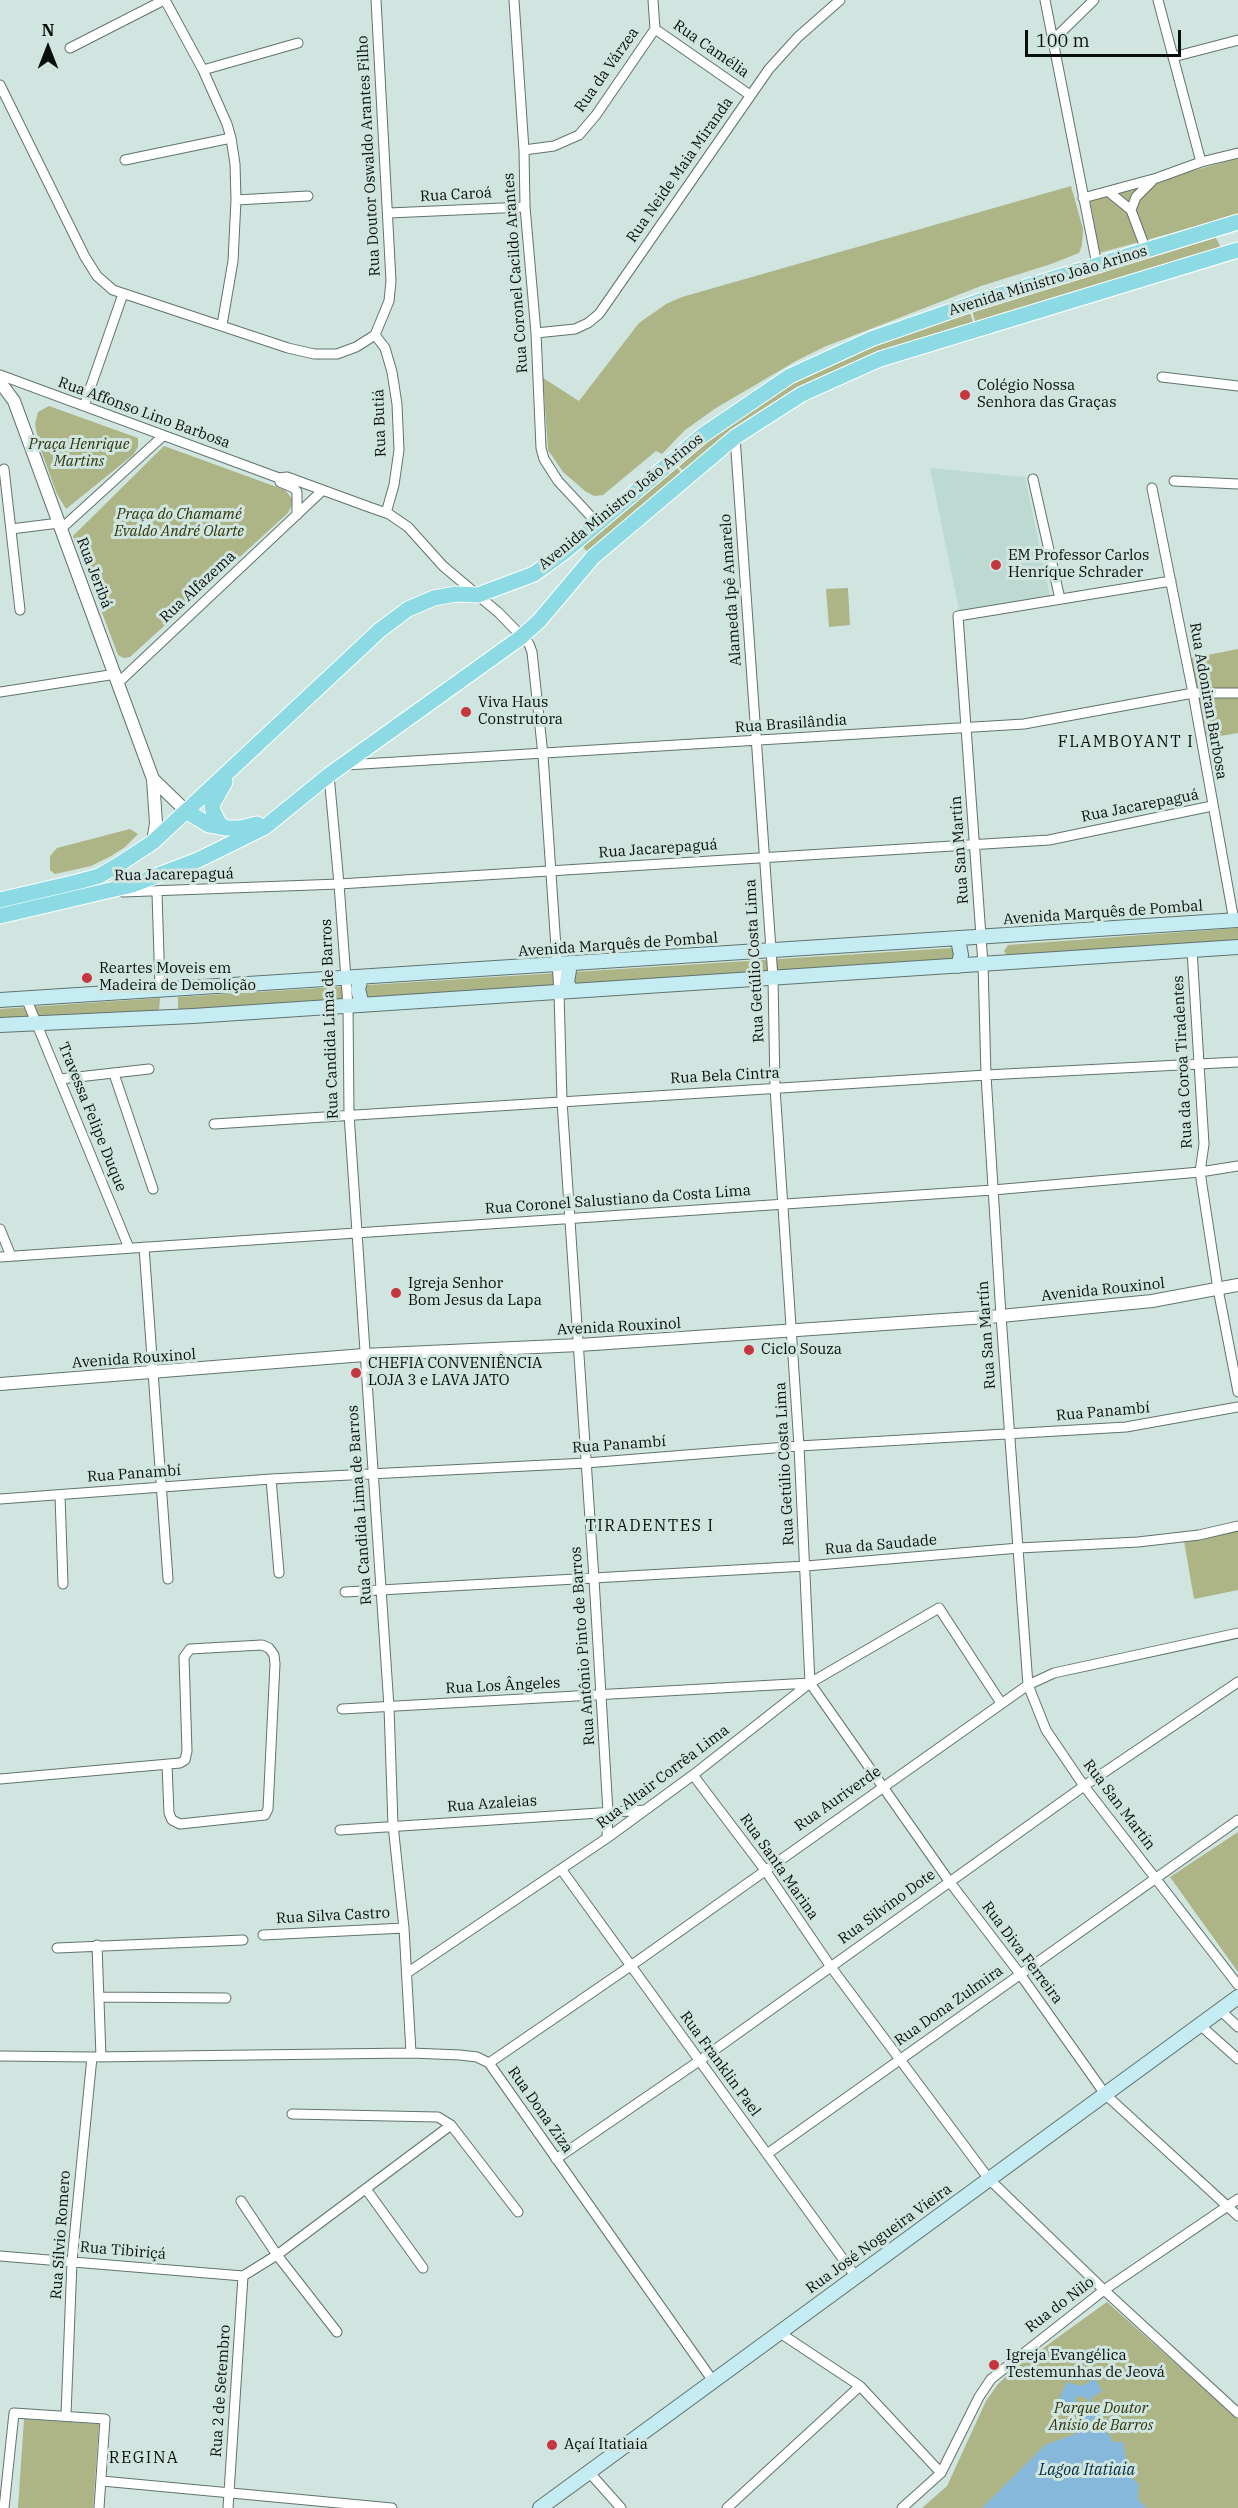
<!DOCTYPE html>
<html>
<head>
<meta charset="utf-8">
<style>
  body { margin:0 }
  #map { position:relative; width:1238px; height:2508px; overflow:hidden; background:#d0e5df; font-family:"IBM Plex Serif",serif }
  canvas { display:block }
  .north { position:absolute; left:18px; top:18px; width:60px; height:60px; -webkit-text-stroke:4px #d0e5df; paint-order:stroke; rotate:0deg; font-size:16px; font-weight:700; line-height:24px; text-align:center; color:#080f0d }
  .north::after { content:''; display:block; margin:auto; width:21px; height:27px; background:#080f0d; clip-path:polygon(50% 0,100% 100%,50% 72%,0 100%) }
  .scale { position:absolute; left:1025px; top:30px; width:156px; height:27px; box-sizing:border-box; border:3px solid #080f0d; border-top:0; padding-left:8px; font-size:18px; line-height:21px; white-space:nowrap; color:#080f0d; -webkit-text-stroke:4px #d0e5df; paint-order:stroke }
</style>
</head>
<body>
<div id="map">
<canvas width="1238" height="2508"></canvas>
<div class="north">N</div>
<div class="scale">100 m</div>
</div>
<script>
const g = document.querySelector('canvas').getContext('2d');
g.lineJoin = 'round';
function fillPath(path, color) { g.fillStyle = color; g.fill(path, 'evenodd'); }
const toPath = rows => new Path2D(rows.map(r => 'M' + r).join(''));
function stroke(path, color, width, dash) { g.strokeStyle = color; g.lineWidth = width; g.lineCap = dash ? 'butt' : 'round'; g.setLineDash(dash || []); g.stroke(path); }
function label(font, color, halo, rows, align = 'center') {
  g.font = font + ' "IBM Plex Serif",serif'; g.lineWidth = 6; g.setLineDash([]); g.textBaseline = 'middle'; g.strokeStyle = halo; g.fillStyle = color; for (const [text, x, y, turn = 0] of rows) {
    g.save(); g.translate(x, y); g.rotate((+turn || 0) * Math.PI / 180); g.textAlign = isNaN(turn) ? turn : align; if (halo) g.strokeText(text, 0, 0); g.fillText(text, 0, 0); g.restore();
  }
}
fillPath(toPath([
  [930,468,1025,477,1050,597,960,615]
]), '#bddad2');
fillPath(toPath([
  [1238,158,1238,215,1099,253,1090,200],
  [1071,186,1083,229,1082,245,1079,253,1051,264,981,286,824,347,796,361,716,408,685,430,662,454,656,451,603,495,594,496,585,491,563,472,548,450,543,378,579,401,639,323,666,304,682,297],
  [1214,234,1222,250,976,325,971,306],
  [968,307,974,325,875,357,686,474,674,461,790,377],
  [49,406,138,438,138,447,133,455,66,509,57,494,39,445,35,424,38,412],
  [164,446,285,490,294,501,288,513,130,657,124,658,118,655,73,536],
  [673,463,684,476,590,555,580,543],
  [848,588,850,625,829,627,826,589],
  [1238,649,1238,733,1203,739,1187,659],
  [130,829,138,834,125,847,111,856,91,866,55,874,50,870,50,856,57,848],
  [1238,928,1238,943,1008,957,1004,951,1008,945],
  [953,948,958,954,954,961,178,1011,178,997],
  [160,998,159,1011,0,1022,0,1009],
  [1238,1530,1238,1590,1194,1599,1184,1541],
  [1238,1832,1238,1972,1170,1877],
  [1107,2302,1238,2419,1238,2508,922,2508,947,2486,986,2401,998,2384,1014,2369],
  [24,2419,99,2424,93,2508,18,2508]
]), '#adb486');
fillPath(toPath([
  [1095,2379,1102,2391,1091,2398,1093,2407,1103,2414,1103,2425,1113,2442,1123,2442,1129,2475,1139,2484,1138,2499,1147,2508,982,2508,1045,2445,1073,2435,1087,2423,1085,2418,1090,2402,1084,2397,1077,2396,1075,2400,1081,2405,1069,2415,1061,2414,1057,2403,1067,2382,1081,2386]
]), '#85b8da');
const minor = toPath([
  [165,0,203,70,227,124,231,138,235,164,236,200,233,261,222,325],
  [514,0,524,150,525,207,536,333,541,448,544,459,558,481,598,524],
  [1045,0,1097,265],
  [1158,0,1201,162],
  [655,29,750,95],
  [1053,40,1094,0],
  [70,48,164,0],
  [1173,57,1238,40],
  [203,70,298,43],
  [0,85,85,257,97,276,113,290,288,348,314,354,337,354,356,347,375,335,389,301,391,281,376,0],
  [524,150,554,146,579,135,596,115,655,29,653,0],
  [125,160,231,138],
  [1109,192,1131,210,1146,250],
  [1083,198,1157,178,1201,162,1238,153],
  [236,200,308,196],
  [1131,210,1136,197,1152,181],
  [389,213,525,207],
  [536,333,575,329,588,323,599,314,769,69,798,37,840,0],
  [375,335,385,348,392,372,397,404,399,450,394,485,386,513],
  [0,375,279,478,280,482,294,488,297,492,297,515],
  [1162,377,1238,386],
  [84,406,123,294],
  [735,437,773,978,775,1088,799,1446,810,1683],
  [4,469,20,610],
  [279,478,287,477,369,507,389,514,408,527,443,566,499,613,529,644,532,652,543,755,559,992,562,1101,594,1579,608,1812,607,1838],
  [1033,479,1060,599],
  [1174,481,1238,484],
  [1152,488,1193,693,1234,921],
  [62,528,163,436],
  [11,529,59,523],
  [1171,581,958,616,983,964,986,1075,1001,1316,1028,1685,1046,1730,1084,1786,1238,1985],
  [119,682,323,490],
  [0,692,116,674],
  [346,765,1024,724,1193,693,1238,693],
  [329,775,339,884,348,1006,349,1114,389,1707,393,1825,404,1928,411,2053],
  [123,892,339,884,1049,840,1212,806],
  [157,893,160,988],
  [1192,950,1204,1144,1200,1172,1218,1289,1238,1392],
  [26,998,129,1248],
  [114,1074,153,1189],
  [60,1079,149,1069],
  [214,1124,986,1075,1238,1062],
  [0,1229,11,1256],
  [144,1247,168,1579],
  [0,1257,993,1190,1200,1172,1238,1166],
  [271,1479,279,1573],
  [60,1495,63,1584],
  [0,1499,271,1479,586,1463,799,1446,1126,1427,1238,1407],
  [345,1592,806,1566,1019,1548,1138,1542,1199,1535,1238,1526],
  [810,1683,949,1881,1020,1974,1105,2094,1238,2216],
  [342,1709,810,1683],
  [693,1775,765,1870,831,1967,989,2179,1104,2290,1238,2413],
  [0,1779,180,1763,185,1760,187,1751,184,1657,190,1649,262,1645,269,1648,274,1655,275,1664,268,1809,265,1815,180,1824,172,1820,169,1813,167,1765],
  [340,1830,645,1810],
  [561,1869,856,2277],
  [263,1935,404,1928],
  [97,1945,101,2057],
  [57,1948,243,1940],
  [407,1973,607,1838,693,1775,810,1683,939,1608,1001,1703],
  [99,1997,226,1998],
  [1220,2010,1238,2027],
  [1200,2025,1238,2059],
  [0,2056,92,2057,411,2053,460,2055,477,2057,489,2063,713,2381],
  [489,2063,632,1965,1028,1685,1054,1673,1238,1633],
  [292,2114,438,2117,451,2125,518,2212],
  [767,2154,1238,1820],
  [556,2159,699,2061,1084,1786,1238,1682],
  [366,2189,423,2268],
  [241,2201,277,2255,337,2332],
  [0,2256,243,2276],
  [243,2276,277,2255,451,2125],
  [780,2333,860,2386,941,2473],
  [66,2415,72,2261,92,2057],
  [589,2472,621,2508],
  [102,2481,392,2508],
  [4,2508,14,2413,105,2419,99,2508],
  [228,2508,243,2276],
  [727,2508,860,2386],
  [902,2508,941,2473,979,2397,991,2379,1104,2290,1238,2199]
]);
const tertiary = toPath([
  [0,382,14,401,153,779,156,823,153,842],
  [153,779,186,811],
  [0,1384,364,1355,579,1345,1001,1316,1152,1301,1238,1285]
]);
const secondary = toPath([
  [570,964,567,982,571,991],
  [958,966,961,955,958,939],
  [361,978,358,989,362,1005],
  [0,1000,1238,920],
  [0,1025,193,1016,1238,947],
  [540,2508,1238,1997]
]);
const primary = toPath([
  [225,782,212,805,213,811,219,823,225,828,240,828,257,824],
  [186,811,209,825,225,828],
  [0,900,77,882,99,876,118,865,153,842,380,630,408,609,434,598,456,594,478,595,534,574,563,553,703,435,790,376,871,339,977,302,1238,222],
  [0,916,132,885,198,860,265,827,329,775,520,638,539,621,593,557,735,437,802,394,880,359,1238,250]
]);
stroke(minor, '#60736e', 11);
stroke(tertiary, '#60736e', 14);
stroke(secondary, '#60736e', 16);
stroke(primary, '#fff', 17);
stroke(minor, '#fff', 9);
stroke(tertiary, '#fff', 12);
stroke(secondary, '#c5ecf2', 14);
stroke(primary, '#8cdae4', 15);
for (const [x, y, r, color] of [
  [965,395,6,"#c6363f"],
  [996,565,6,"#c6363f"],
  [466,712,6,"#c6363f"],
  [87,978,6,"#c6363f"],
  [396,1293,6,"#c6363f"],
  [749,1350,6,"#c6363f"],
  [356,1373,6,"#c6363f"],
  [994,2365,6,"#c6363f"],
  [552,2445,6,"#c6363f"]
]) { const dot = new Path2D(); dot.arc(x, y, r, 0, 2 * Math.PI); g.fillStyle = color; g.fill(dot); stroke(dot, '#d0e5df', 2); }
label('15px', '#080f0d', '#d0e5df', [
  ["Rua Camélia",711,49,35],
  ["Rua da Várzea",607,70,-55],
  ["Rua Doutor Oswaldo Arantes Filho",369,156,-93],
  ["Rua Neide Maia Miranda",680,170,-55],
  ["Rua Caroá",456,195,-3],
  ["Rua Coronel Cacildo Arantes",516,273,-94],
  ["Avenida Ministro João Arinos",1048,281,-17],
  ["Rua Affonso Lino Barbosa",144,413,20],
  ["Rua Butiá",380,423,-92],
  ["Avenida Ministro João Arinos",621,502,-39],
  ["Rua Jeribá",94,573,69],
  ["Rua Alfazema",198,587,-43],
  ["Alameda Ipê Amarelo",731,590,-94],
  ["Rua Adoniran Barbosa",1208,701,80],
  ["Rua Brasilândia",791,724,-4],
  ["Rua Jacarepaguá",1140,806,-11],
  ["Rua Jacarepaguá",658,849,-4],
  ["Rua San Martín",960,850,-94],
  ["Rua Jacarepaguá",174,875,-1],
  ["Avenida Marquês de Pombal",1103,913,-4],
  ["Avenida Marquês de Pombal",618,945,-4],
  ["Rua Getúlio Costa Lima",755,961,-93],
  ["Rua Candida Lima de Barros",330,1019,-92],
  ["Rua da Coroa Tiradentes",1183,1062,-93],
  ["Rua Bela Cintra",725,1076,-3],
  ["Travessa Felipe Duque",92,1117,68],
  ["Rua Coronel Salustiano da Costa Lima",618,1200,-4],
  ["Avenida Rouxinol",1103,1290,-6],
  ["Avenida Rouxinol",619,1327,-3],
  ["Rua San Martín",987,1335,-94],
  ["Avenida Rouxinol",134,1359,-4],
  ["Rua Panambí",1103,1412,-5],
  ["Rua Panambí",619,1445,-4],
  ["Rua Getúlio Costa Lima",785,1464,-93],
  ["Rua Panambí",134,1474,-4],
  ["Rua Candida Lima de Barros",360,1505,-94],
  ["Rua da Saudade",881,1545,-5],
  ["Rua Antônio Pinto de Barros",583,1646,-94],
  ["Rua Los Ângeles",503,1686,-3],
  ["Rua Altair Corrêa Lima",663,1777,-37],
  ["Rua Auriverde",838,1799,-35],
  ["Rua Azaleias",492,1804,-4],
  ["Rua San Martín",1119,1805,53],
  ["Rua Santa Marina",779,1867,55],
  ["Rua Silvino Dote",887,1907,-36],
  ["Rua Silva Castro",333,1916,-3],
  ["Rua Diva Ferreira",1022,1953,53],
  ["Rua Dona Zulmira",949,2006,-35],
  ["Rua Franklin Pael",720,2064,54],
  ["Rua Dona Ziza",540,2110,55],
  ["Rua Sílvio Romero",61,2235,-86],
  ["Rua José Nogueira Vieira",879,2239,-36],
  ["Rua Tibiriçá",123,2251,5],
  ["Rua do Nilo",1060,2305,-37],
  ["Rua 2 de Setembro",221,2391,-86]
]);
label('15px', '#080f0d', '#d0e5df', [
  ["Colégio Nossa",977,386],
  ["Senhora das Graças",977,403],
  ["EM Professor Carlos",1008,556],
  ["Henrique Schrader",1008,573],
  ["Viva Haus",478,703],
  ["Construtora",478,720],
  ["Reartes Moveis em",99,969],
  ["Madeira de Demolição",99,986],
  ["Igreja Senhor",408,1284],
  ["Bom Jesus da Lapa",408,1301],
  ["Ciclo Souza",761,1350],
  ["CHEFIA CONVENIÊNCIA",368,1364],
  ["LOJA 3 e LAVA JATO",368,1381],
  ["Igreja Evangélica",1006,2356],
  ["Testemunhas de Jeová",1006,2373],
  ["Açaí Itatiaia",564,2445]
], 'left');
label('italic 15px', '#2f3308', '#d0e5df', [
  ["Praça Henrique",79,445],
  ["Martins",79,462],
  ["Praça do Chamamé",179,515],
  ["Evaldo André Olarte",179,532],
  ["Parque Doutor",1101,2409],
  ["Anísio de Barros",1101,2426]
]);
g.letterSpacing = '1.5px';
label('16px', '#080f0d', '#d0e5df', [
  ["FLAMBOYANT I",1126,742],
  ["TIRADENTES I",650,1526],
  ["REGINA",144,2458]
]);
g.letterSpacing = '0px';
label('italic 16px', '#032e46', '#d0e5df', [
  ["Lagoa Itatiaia",1087,2470]
]);
</script>
</body>
</html>
